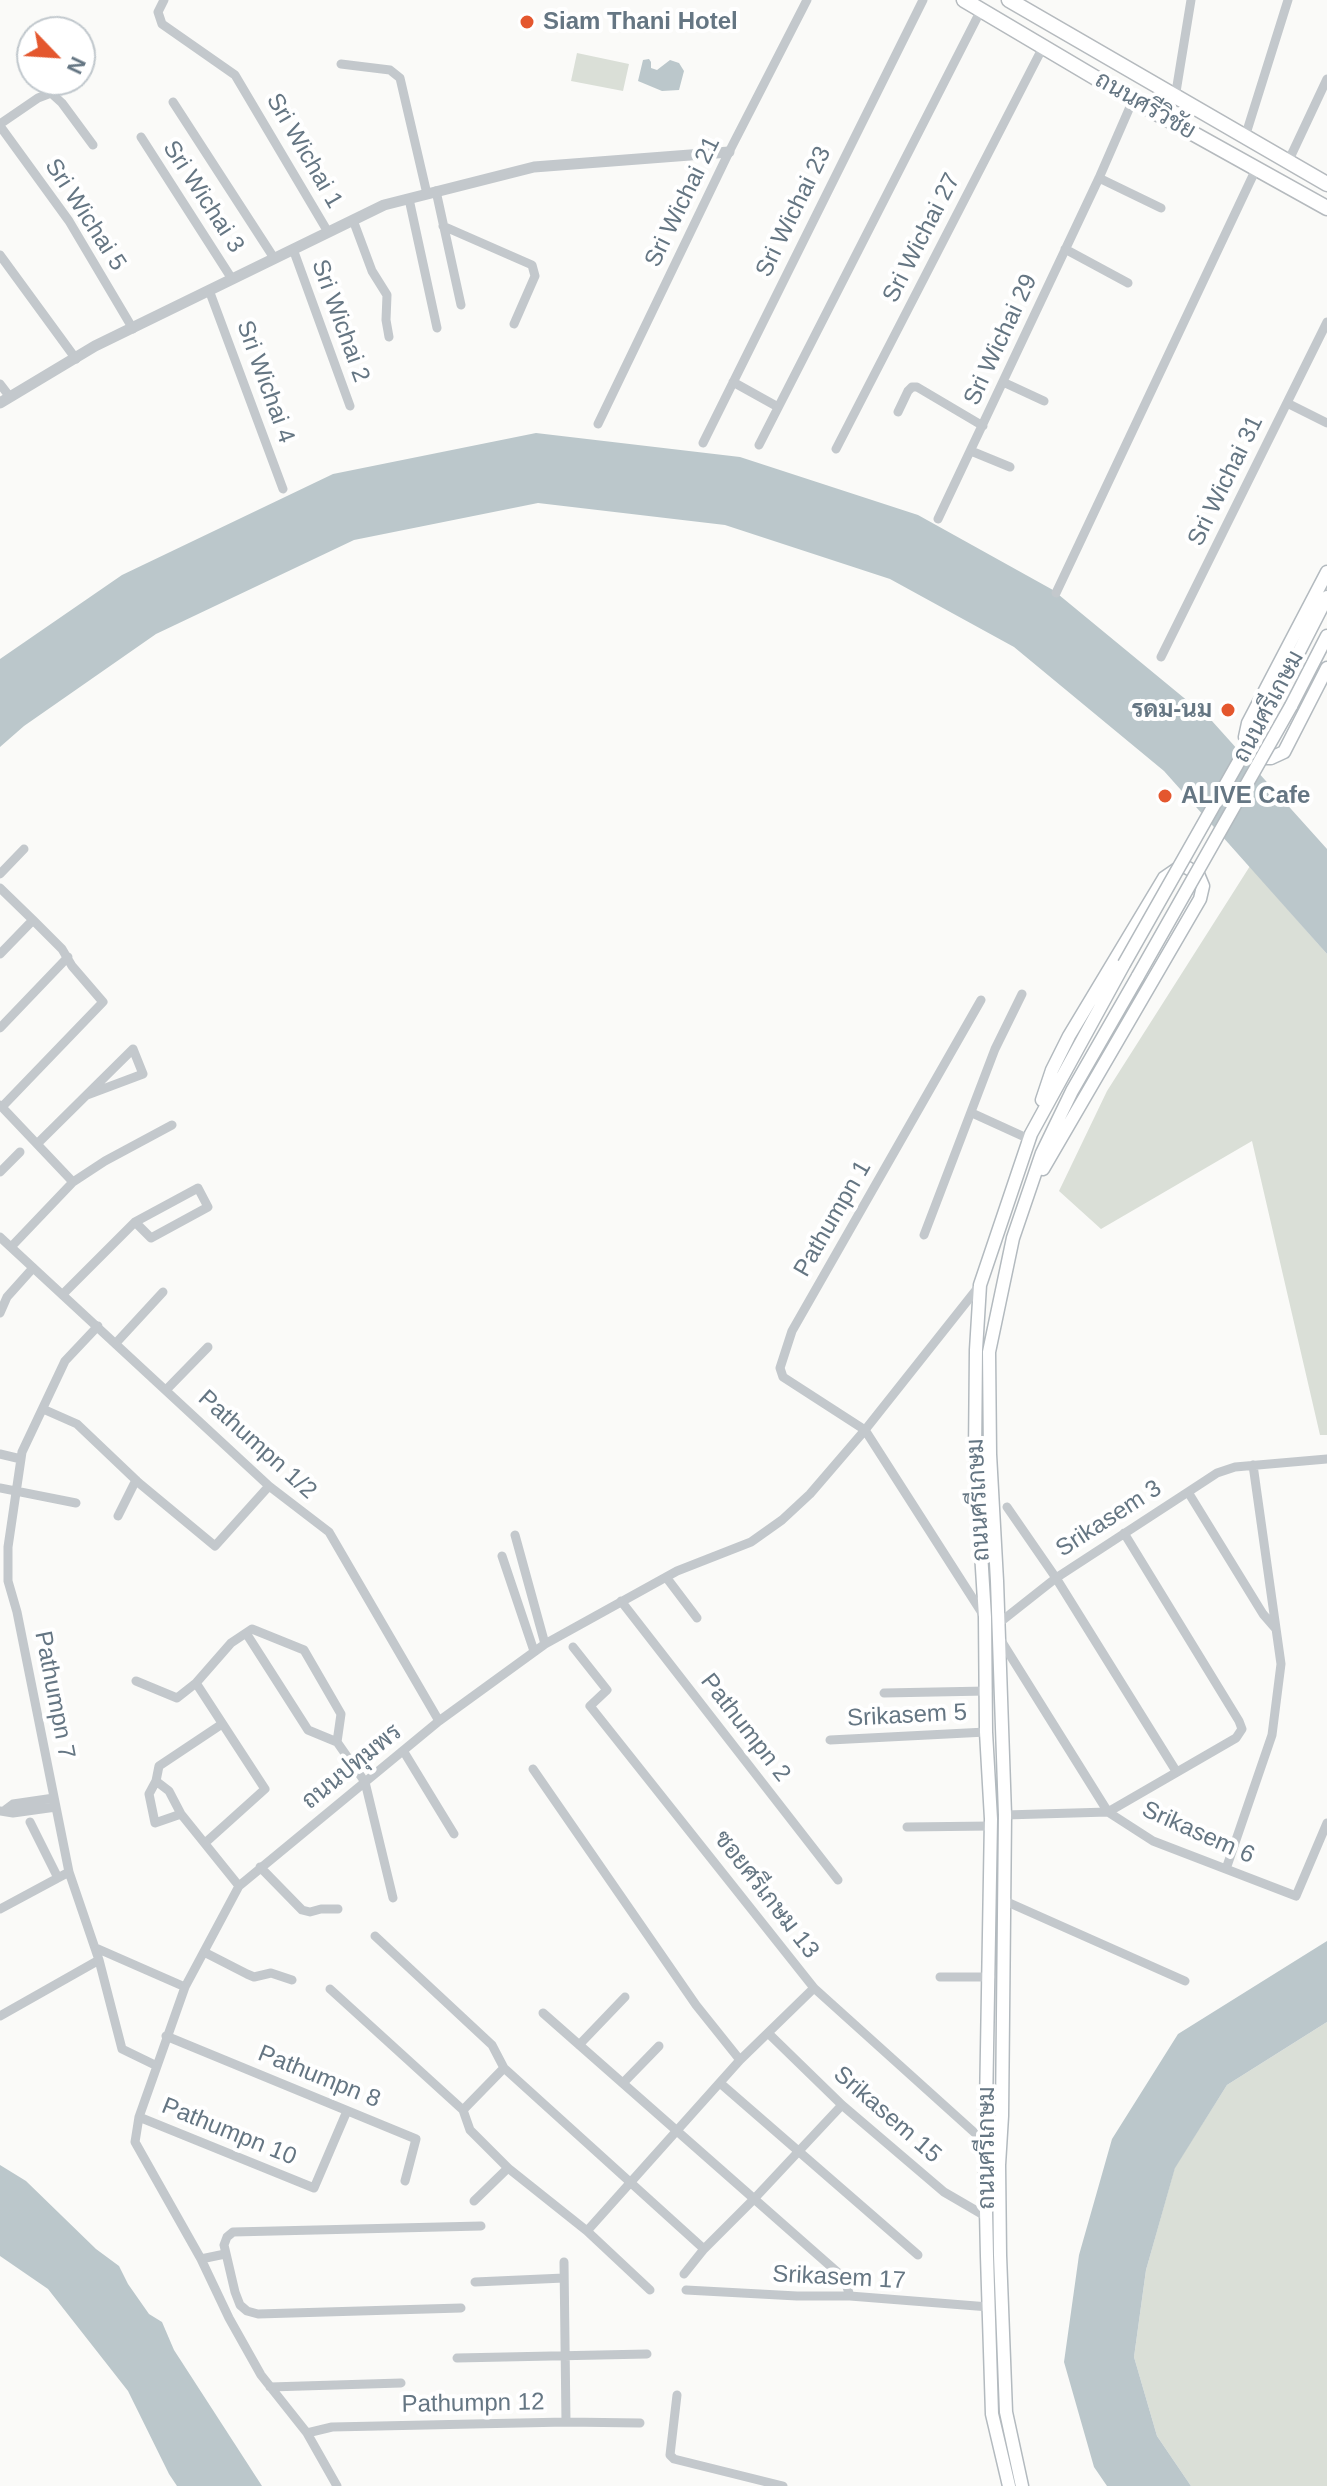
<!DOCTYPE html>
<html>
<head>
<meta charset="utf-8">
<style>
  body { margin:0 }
  #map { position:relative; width:1327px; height:2486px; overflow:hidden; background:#fafaf8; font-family:Helvetica,sans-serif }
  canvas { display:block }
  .north { position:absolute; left:16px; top:16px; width:80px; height:80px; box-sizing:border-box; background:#fff; border:2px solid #c1c8cd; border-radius:50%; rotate:115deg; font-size:22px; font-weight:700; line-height:32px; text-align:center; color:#657683 }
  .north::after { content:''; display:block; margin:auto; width:28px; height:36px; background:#e4572e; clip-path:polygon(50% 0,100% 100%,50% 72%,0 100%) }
</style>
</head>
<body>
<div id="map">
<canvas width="1327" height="2486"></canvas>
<div class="north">N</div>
</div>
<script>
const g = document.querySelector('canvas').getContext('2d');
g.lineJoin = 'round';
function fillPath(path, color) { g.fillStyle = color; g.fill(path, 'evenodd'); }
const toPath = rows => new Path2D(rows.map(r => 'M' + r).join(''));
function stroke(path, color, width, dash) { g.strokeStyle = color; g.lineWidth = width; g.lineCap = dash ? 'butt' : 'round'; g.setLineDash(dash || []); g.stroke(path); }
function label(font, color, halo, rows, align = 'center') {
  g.font = font + ' Helvetica,Sarabun,sans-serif'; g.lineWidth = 8; g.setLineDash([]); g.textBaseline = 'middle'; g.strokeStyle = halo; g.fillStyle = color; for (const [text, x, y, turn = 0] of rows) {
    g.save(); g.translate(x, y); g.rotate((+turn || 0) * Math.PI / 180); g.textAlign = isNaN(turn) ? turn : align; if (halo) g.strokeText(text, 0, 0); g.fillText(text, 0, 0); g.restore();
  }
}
fillPath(toPath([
  [577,53,629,64,623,91,571,81],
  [1250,866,1327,954,1327,1435,1320,1435,1252,1141,1101,1229,1059,1191,1107,1091],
  [1327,2022,1327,2486,1191,2486,1157,2436,1134,2357,1146,2270,1175,2167,1227,2085]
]), '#dadfd7');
fillPath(toPath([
  [649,59,651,62,651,68,657,70,670,60,679,63,684,71,679,90,662,91,638,81,643,60],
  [536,433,740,457,918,515,1053,590,1212,721,1327,849,1327,954,1164,771,1014,647,890,579,725,525,538,503,354,540,156,634,24,726,0,747,0,659,122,575,333,474],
  [1327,1941,1327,2022,1227,2085,1175,2168,1146,2270,1134,2357,1157,2436,1191,2486,1107,2486,1094,2467,1064,2362,1079,2255,1112,2139,1178,2034],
  [0,2165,26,2181,96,2249,119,2266,128,2284,149,2314,162,2322,174,2350,262,2486,177,2486,169,2474,128,2391,48,2289,0,2256]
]), '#bbc7cb');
const secondary = toPath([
  [1327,572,1248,723,1245,737,1250,750,1263,758,1271,758,1284,752,1327,668],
  [1281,687,1327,597],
  [1291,706,1327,636],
  [1042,1100,1052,1070,1069,1036,1164,878,1180,867,1186,867,1198,874,1203,886,1200,899,1043,1169],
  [1009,2486,992,2414,987,2256,985,2165,991,1819,986,1732,985,1617,975,1455,976,1350,980,1285,1031,1134,1124,964],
  [1022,2486,1006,2412,1000,2255,999,2165,1002,2116,1005,1815,997,1581,990,1454,989,1352,1013,1238,1042,1153,1072,1091,1138,976]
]);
const primary = toPath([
  [964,0,1133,100,1327,208],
  [1009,0,1327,184]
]);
stroke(secondary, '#b3babf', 15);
stroke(primary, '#b5babe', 17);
stroke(toPath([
  [164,0,158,12,162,24,235,75,328,232],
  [341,64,390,70,400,78,427,194],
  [1175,98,1191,0],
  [173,102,274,258],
  [0,124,38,98,51,93,62,103,93,145],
  [0,126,69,221,133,329],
  [141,137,232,279],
  [1245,137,1288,0],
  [1288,162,1327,79],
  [1099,178,1161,208],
  [436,191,461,305],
  [409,199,437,328],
  [353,220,372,271,387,295,386,320,389,337],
  [443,226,532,265,535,276,514,324],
  [293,249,350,406],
  [1065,249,1128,283],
  [0,255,76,359],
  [209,290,283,489],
  [733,382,778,407],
  [1003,382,1044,401],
  [0,384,10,397],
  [1287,403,1327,423],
  [898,412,908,391,912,387,917,387,983,426],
  [598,424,729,152,807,0],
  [703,443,923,0],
  [759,445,981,10],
  [836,449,1043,47],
  [971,451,1010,467],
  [938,519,1099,178,1133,100],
  [1056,593,1256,169],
  [1161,657,1327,322],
  [0,874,24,849],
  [0,888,33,920],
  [0,954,33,920,62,949,72,966,103,1002,2,1107],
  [981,1000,792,1331,780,1368,783,1377,865,1430,984,1616],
  [0,1028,68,957],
  [0,1105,73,1182],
  [972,1113,1029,1139],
  [37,1144,133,1049,143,1074,87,1095],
  [0,1172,20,1152],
  [924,1235,995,1049,1022,994],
  [0,1237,269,1486,329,1532,439,1721],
  [11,1247,73,1182,105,1161,172,1125],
  [63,1294,135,1222,198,1188,208,1207,151,1238,135,1222],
  [0,1313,7,1297,33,1268],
  [98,1326,65,1361,22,1452,8,1547,8,1581,17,1612,69,1872,99,1960,122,2049,157,2066],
  [116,1343,163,1292],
  [166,1390,208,1347],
  [43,1409,77,1424,139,1483,215,1546,269,1486],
  [0,1454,21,1459],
  [0,1488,76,1503],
  [1188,1492,1217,1473,1235,1467,1327,1459],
  [1007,1507,1056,1578,1176,1771],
  [118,1516,136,1480],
  [515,1535,545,1644],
  [502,1556,534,1651],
  [666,1577,697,1618],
  [621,1601,838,1880],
  [999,1623,1056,1578,1188,1492,1263,1614,1276,1629],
  [246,1633,308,1730,337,1742,365,1782,393,1898],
  [1000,1639,1108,1812,1236,1738,1242,1729,1239,1721,1124,1533],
  [573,1647,607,1690,590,1706,814,1988,986,2143],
  [136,1681,177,1698,196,1683,231,1643,252,1629,304,1650,341,1714,337,1742],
  [196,1683,265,1789,205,1843],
  [884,1693,987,1691],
  [830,1740,986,1732],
  [404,1752,454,1834],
  [533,1769,696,2005,740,2060],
  [156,1781,169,1791,181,1814,239,1886],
  [5,1810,13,1804,54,1798],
  [0,1811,13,1813,56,1807],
  [181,1814,155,1823,149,1794,156,1781,159,1766,222,1724],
  [1005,1815,1108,1812,1153,1841,1296,1896,1327,1823],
  [30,1822,58,1878],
  [907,1827,991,1826],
  [260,1867,302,1910,310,1912,321,1909,338,1909],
  [1226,1869,1272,1735,1281,1664,1253,1465],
  [1005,1901,1185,1981],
  [0,1909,69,1872],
  [375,1936,492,2045,504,2068,704,2249],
  [96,1948,185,1987],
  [204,1952,247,1974,254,1977,271,1973,292,1980],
  [940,1977,990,1977],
  [330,1989,463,2110,470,2130,508,2168,587,2231,650,2290],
  [543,2013,844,2278,850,2296],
  [0,2016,99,1960],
  [768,2033,842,2105,944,2192,987,2217],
  [166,2036,416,2139,405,2181],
  [579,2045,625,1997],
  [623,2083,659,2046],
  [720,2083,918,2255],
  [463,2110,504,2068],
  [139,2117,314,2188,347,2111],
  [474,2201,508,2168],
  [587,2231,740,2060,814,1988],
  [201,2259,225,2254],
  [564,2262,566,2422],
  [684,2274,704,2249,754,2199,842,2105],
  [475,2282,564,2278],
  [686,2290,797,2296,850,2296,989,2307],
  [461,2308,258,2314,247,2311,240,2305,235,2292,224,2245,227,2237,233,2232,481,2226],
  [457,2358,647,2354],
  [270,2387,401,2383],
  [677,2395,670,2455,674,2459,783,2486],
  [307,2433,332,2427,566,2422,640,2423],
  [337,2486,307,2433,261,2375,229,2318,201,2259,135,2142,139,2117,185,1987,239,1886,439,1721,545,1644,677,1571,751,1542,782,1520,810,1494,865,1430,980,1285]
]), '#c3c8cc', 9);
stroke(toPath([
  [0,403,95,346,384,205,534,167,729,152]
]), '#c3c8cc', 11);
stroke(secondary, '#fff', 12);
stroke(primary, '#fff', 14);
const secondaryBridge = toPath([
  [1124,964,1281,687],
  [1138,976,1291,706]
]);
stroke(secondaryBridge, '#b3babf', 15, []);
stroke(secondaryBridge, '#fff', 12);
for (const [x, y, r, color] of [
  [527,22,8,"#e4572e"],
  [1228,710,8,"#e4572e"],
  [1165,796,8,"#e4572e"]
]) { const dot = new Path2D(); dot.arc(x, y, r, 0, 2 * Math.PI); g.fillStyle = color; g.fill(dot); stroke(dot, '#fff', 3); }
label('bold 24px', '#657683', '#fff', [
  ["Siam Thani Hotel",543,22],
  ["รดม-นม",1212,710,"right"],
  ["ALIVE Cafe",1181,796]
], 'left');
label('24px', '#657683', '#fff', [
  ["ถนนศรีวิชัย",1145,106,30],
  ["Sri Wichai 1",304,151,60],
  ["Sri Wichai 3",203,197,57],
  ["Sri Wichai 21",683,202,-64],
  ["Sri Wichai 23",794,212,-64],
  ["Sri Wichai 5",85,215,57],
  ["Sri Wichai 27",922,238,-63],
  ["Sri Wichai 2",340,321,70],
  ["Sri Wichai 29",1001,340,-65],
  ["Sri Wichai 4",265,382,70],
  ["Sri Wichai 31",1226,481,-64],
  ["ถนนศรีเกษม",1269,707,-62],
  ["Pathumpn 1",833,1219,-60],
  ["Pathumpn 1/2",257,1445,42],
  ["ถนนศรีเกษม",979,1500,-93],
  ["Srikasem 3",1109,1519,-33],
  ["Pathumpn 7",54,1695,79],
  ["Srikasem 5",907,1716,-3],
  ["Pathumpn 2",745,1728,52],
  ["ถนนปทุมพร",352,1767,-39],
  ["Srikasem 6",1198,1833,24],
  ["ซอยศรีเกษม 13",766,1895,52],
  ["Pathumpn 8",319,2077,22],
  ["Srikasem 15",887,2115,41],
  ["Pathumpn 10",229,2132,22],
  ["ถนนศรีเกษม",987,2148,-90],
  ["Srikasem 17",839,2278,3],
  ["Pathumpn 12",473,2404,-1]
]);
</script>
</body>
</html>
